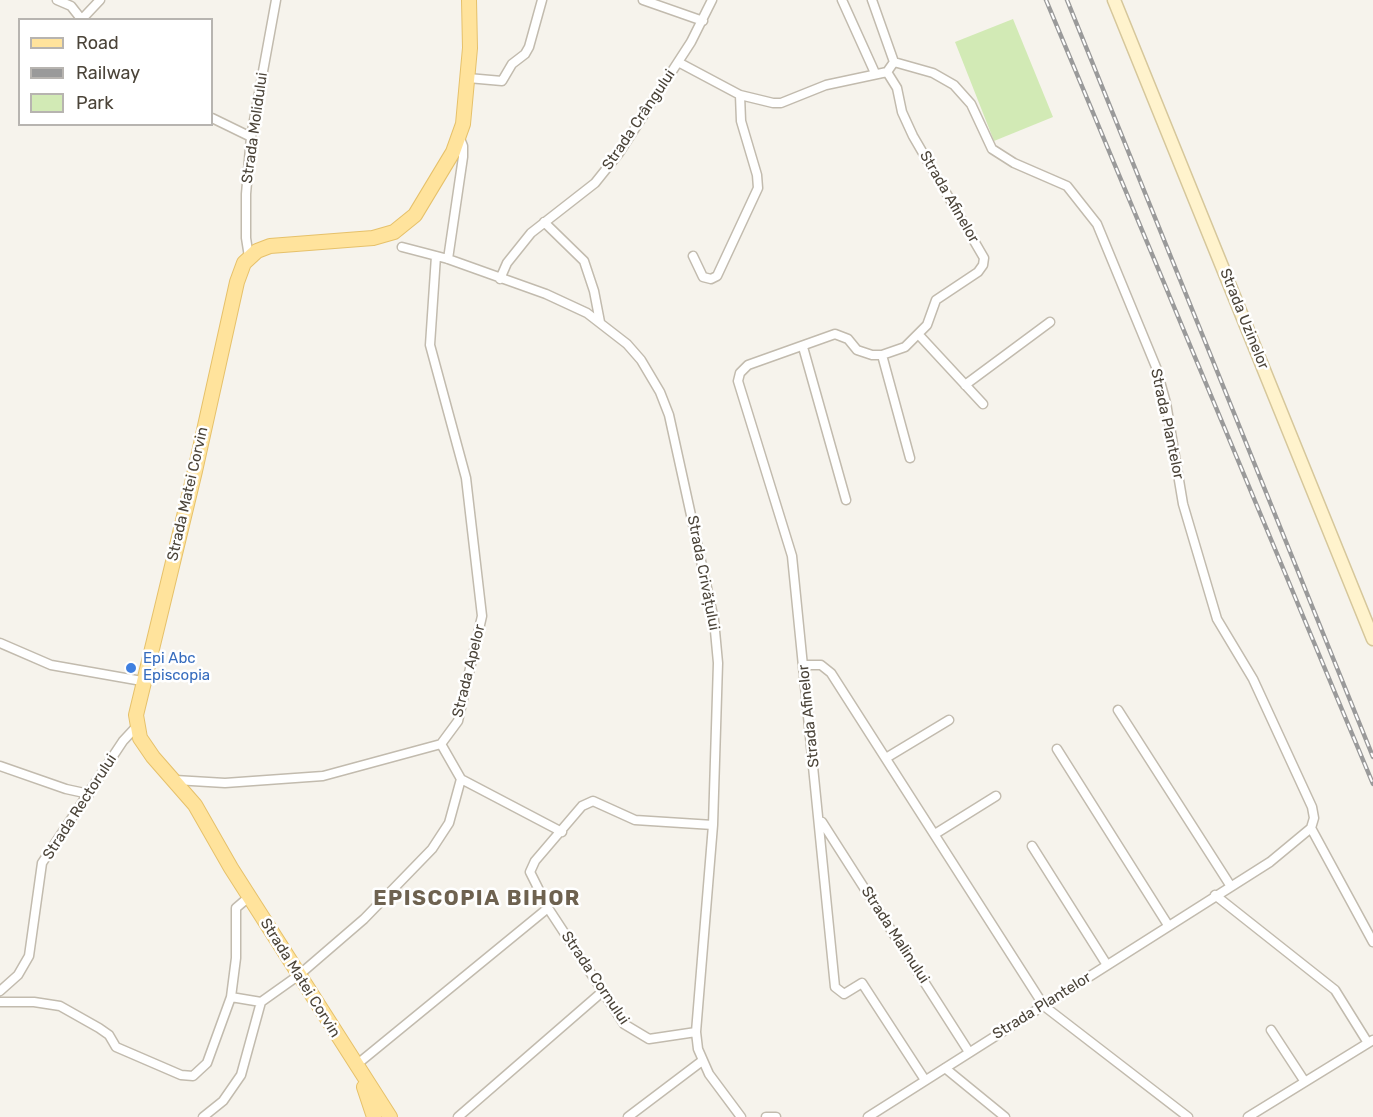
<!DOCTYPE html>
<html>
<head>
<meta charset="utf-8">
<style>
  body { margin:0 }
  #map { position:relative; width:1373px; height:1117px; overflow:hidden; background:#f6f3ec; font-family:Rubik,sans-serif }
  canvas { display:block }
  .legend { position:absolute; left:18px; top:18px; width:195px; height:108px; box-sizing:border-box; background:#fff; border:2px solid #b7b4b0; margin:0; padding:8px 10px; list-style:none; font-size:18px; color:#4b4439 }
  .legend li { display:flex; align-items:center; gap:12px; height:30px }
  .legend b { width:30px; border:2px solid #b7b4b0 }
</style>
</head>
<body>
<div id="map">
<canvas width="1373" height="1117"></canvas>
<ul class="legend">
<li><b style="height:8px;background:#ffe39c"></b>Road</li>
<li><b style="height:8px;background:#9a9a9a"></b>Railway</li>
<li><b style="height:16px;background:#d2eab5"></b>Park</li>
</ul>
</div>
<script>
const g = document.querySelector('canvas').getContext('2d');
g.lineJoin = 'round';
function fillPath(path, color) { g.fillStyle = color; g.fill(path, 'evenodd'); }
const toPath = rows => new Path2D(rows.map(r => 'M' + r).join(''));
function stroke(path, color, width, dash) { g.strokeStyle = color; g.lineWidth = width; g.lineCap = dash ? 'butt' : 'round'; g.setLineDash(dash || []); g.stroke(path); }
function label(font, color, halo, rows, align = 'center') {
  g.font = font + ' Rubik,sans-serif'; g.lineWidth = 5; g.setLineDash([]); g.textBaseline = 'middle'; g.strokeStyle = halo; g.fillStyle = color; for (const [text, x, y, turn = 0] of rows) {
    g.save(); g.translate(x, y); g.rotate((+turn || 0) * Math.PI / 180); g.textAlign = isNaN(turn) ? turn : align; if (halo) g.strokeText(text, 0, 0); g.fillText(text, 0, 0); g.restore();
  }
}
fillPath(toPath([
  [1013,19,1053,117,994,141,955,42]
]), '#d2eab5');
const street = toPath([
  [57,0,71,6,82,20],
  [643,0,703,21],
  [842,0,875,73],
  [82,19,100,0],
  [678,62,740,95,773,103,781,103,826,85,887,72,894,62],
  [887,72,897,88,902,112,913,136,984,258,983,265,978,272,936,300,927,325,905,347,882,355,872,355,857,350,848,339,835,334,748,365,740,373,738,381,792,556,835,987,844,994,862,983,925,1080],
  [468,78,502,81,512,64,525,54,529,47,542,0],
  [212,118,251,137],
  [544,222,584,261,594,291,600,322],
  [402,247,448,259,546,294,587,313,627,344,641,360,660,392,669,415,714,620,718,663,713,825,696,1032,698,1049,709,1074,741,1117],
  [693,256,703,277,711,279,717,276,758,188,757,175,741,121,740,95],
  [249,257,246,238,246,194,251,137,276,0],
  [448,259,463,157,463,146,459,136],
  [500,279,507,263,531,233,595,183,619,153,691,42,712,0],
  [919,335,983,404],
  [803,347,846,500],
  [882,355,910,458],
  [965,385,1050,322],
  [0,643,51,665,142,681],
  [803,665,821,665,831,673,1044,1006,1188,1117],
  [1118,710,1230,885],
  [1057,749,1168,925],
  [886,758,949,720],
  [0,766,66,789,89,794],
  [461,779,562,832],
  [175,780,225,783,323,776,441,744,458,721,482,616,466,478,430,345,436,256],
  [822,822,969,1052],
  [1311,828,1373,942],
  [935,834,996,796],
  [1032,846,1107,965],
  [1215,895,1335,990,1368,1043],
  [0,991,18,975,29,956,42,863,123,741,137,726],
  [231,997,261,1002],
  [0,1002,34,1002,60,1006,99,1028,109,1035,116,1047,181,1075,193,1076,207,1063,231,997,236,958,236,908,250,896],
  [1271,1030,1305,1082],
  [696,1032,649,1039,624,1024,548,908,530,872,535,861,582,806,593,801,635,820,713,825],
  [355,1066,548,908],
  [945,1068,1005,1117],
  [203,1117,223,1101,241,1075,261,1002,299,975,364,919,432,849,449,823,461,779,441,744],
  [458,1117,602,992],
  [628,1117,702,1061],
  [766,1117,776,1117],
  [868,1117,1270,862,1311,828,1314,818,1312,807,1253,679,1217,619,1183,504,1166,403,1156,367,1097,224,1067,186,1014,163,992,149,971,104,954,85,933,73,894,62,872,0],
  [1248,1117,1373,1040]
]);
const secondary = toPath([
  [1114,0,1373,639]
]);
const primary = toPath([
  [364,1087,374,1117],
  [390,1117,231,868,195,805,153,757,140,738,136,715,195,471,237,282,244,263,257,251,270,246,373,238,394,232,415,215,453,152,463,124,470,48,469,0]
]);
stroke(street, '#c2bbae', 11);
stroke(secondary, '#d6c79b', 15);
stroke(primary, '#e6c16a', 16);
stroke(street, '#fff', 8);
stroke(secondary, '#fff3cd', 12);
stroke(primary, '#ffe39c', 14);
const rail = toPath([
  [1046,0,1373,784],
  [1067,0,1373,757]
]);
stroke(rail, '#9a9a9a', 4.5);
stroke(rail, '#fff', 2, [7]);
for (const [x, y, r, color] of [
  [131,668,6,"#3f7fe0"]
]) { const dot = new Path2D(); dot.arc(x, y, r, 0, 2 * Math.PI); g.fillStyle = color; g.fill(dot); stroke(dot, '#fff', 2); }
label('15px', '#4b4439', '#fff', [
  ["Strada Crângului",639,120,-56],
  ["Strada Molidului",255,128,-82],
  ["Strada Afinelor",949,197,60],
  ["Strada Uzinelor",1244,319,68],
  ["Strada Plantelor",1167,424,78],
  ["Strada Matei Corvin",188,494,-77],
  ["Strada Crivățului",703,573,79],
  ["Strada Apelor",469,671,-76],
  ["Strada Afinelor",809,716,-96],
  ["Strada Rectorului",80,807,-57],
  ["Strada Malinului",895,935,57],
  ["Strada Matei Corvin",300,978,58],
  ["Strada Cornului",595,978,56],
  ["Strada Plantelor",1042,1006,-32]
]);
label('15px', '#366cbe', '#fff', [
  ["Epi Abc",143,659],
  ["Episcopia",143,676]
], 'left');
g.letterSpacing = '1.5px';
label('bold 21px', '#6e6250', '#fff', [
  ["EPISCOPIA BIHOR",477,899]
]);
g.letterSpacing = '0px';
</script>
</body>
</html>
